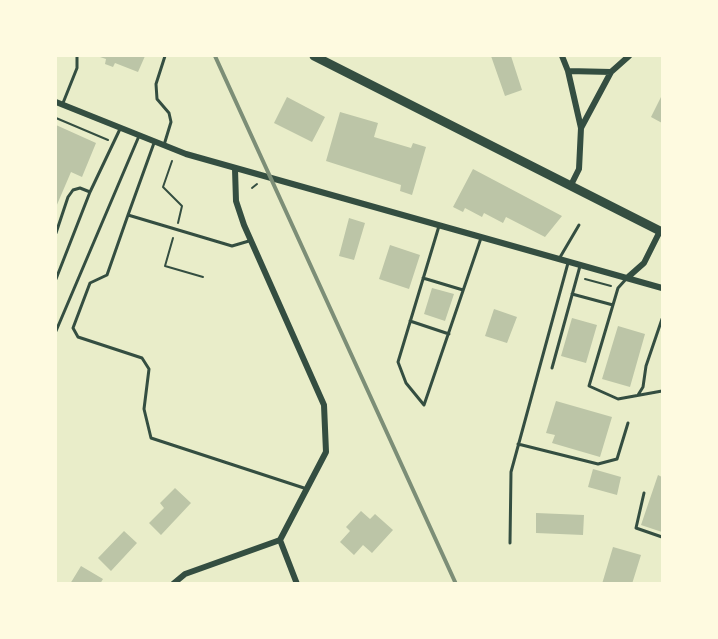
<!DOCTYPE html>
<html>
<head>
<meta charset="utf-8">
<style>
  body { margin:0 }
  #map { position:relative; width:718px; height:639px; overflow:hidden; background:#e9edc9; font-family:Raleway,sans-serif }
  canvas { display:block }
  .frame { position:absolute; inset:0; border:57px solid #fefae0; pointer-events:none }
</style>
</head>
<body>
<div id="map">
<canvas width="718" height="639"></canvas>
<div class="frame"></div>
</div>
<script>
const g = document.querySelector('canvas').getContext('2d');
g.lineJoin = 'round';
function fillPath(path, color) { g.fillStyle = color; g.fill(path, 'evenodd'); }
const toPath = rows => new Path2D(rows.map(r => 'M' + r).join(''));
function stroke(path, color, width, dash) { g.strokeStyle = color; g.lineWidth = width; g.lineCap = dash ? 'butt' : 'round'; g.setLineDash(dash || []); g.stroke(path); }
fillPath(toPath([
  [97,56,145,56,138,72,115,63,113,67,105,64,106,59],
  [491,56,511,56,522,90,505,96],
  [662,95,662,123,651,117],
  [287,97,325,117,312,142,274,123],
  [340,112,378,123,374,137,411,148,413,143,426,147,412,195,400,191,401,185,326,161],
  [56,125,96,143,82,177,71,172,56,207],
  [473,169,562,216,545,237,506,217,503,223,484,213,482,217,465,208,463,212,453,207],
  [349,218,365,223,354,260,339,256],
  [390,245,420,255,409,289,379,279],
  [432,288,454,294,445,321,424,314],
  [494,309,517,317,507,343,485,336],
  [572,318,597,325,586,363,561,356],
  [618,326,645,334,630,387,602,379],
  [556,401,612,417,600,457,552,443,555,435,546,433],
  [593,469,621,477,617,495,588,487],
  [658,475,662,477,662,532,641,525],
  [175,488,191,503,161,535,149,523,164,508,160,503],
  [361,511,370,519,375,514,393,530,372,553,363,545,354,555,340,542,350,531,346,527],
  [536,513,584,515,583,535,536,533],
  [124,531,137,543,111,571,98,558],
  [613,547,641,555,632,584,602,584],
  [81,566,103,579,100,584,70,584]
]), '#bcc5a7');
stroke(toPath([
  [56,118,108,140],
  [172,161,163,187,182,206,178,223],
  [252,188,257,184],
  [173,238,165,266,203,277],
  [585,279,611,286]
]), '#344e41', 2);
stroke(toPath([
  [63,103,77,68,77,56],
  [154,143,128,215,232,246,249,241],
  [164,145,171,122,169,113,157,99,156,84,165,56],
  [128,215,107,275,90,283,73,328,78,337,142,358,149,369,144,409,151,438,307,489],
  [439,226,398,362,406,383,424,405,481,238],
  [56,233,68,197,73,190,80,188,90,192],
  [559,259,579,225],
  [423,278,463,290],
  [627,278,618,288,589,386,618,399,662,391],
  [56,279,90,192,120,129],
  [572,294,613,305],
  [410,321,449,334],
  [56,331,139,136],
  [552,368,580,266],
  [638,395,643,387,646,366,662,319],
  [518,444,598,464,617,459,628,423],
  [644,493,636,528,662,537],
  [510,543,511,472,568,263]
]), '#344e41', 3);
stroke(toPath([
  [562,56,568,71,581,128,579,169,571,185],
  [568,71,611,72],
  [56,102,186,154,662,288],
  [581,128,611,72,629,56],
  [235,169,236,201,244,225,324,405,326,452,280,540,297,584],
  [627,278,644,263,660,231],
  [173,584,185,574,280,540]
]), '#344e41', 6);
stroke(toPath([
  [314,56,662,232]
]), '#344e41', 9);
stroke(toPath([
  [215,56,456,584]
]), '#7c8e77', 4);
</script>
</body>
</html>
